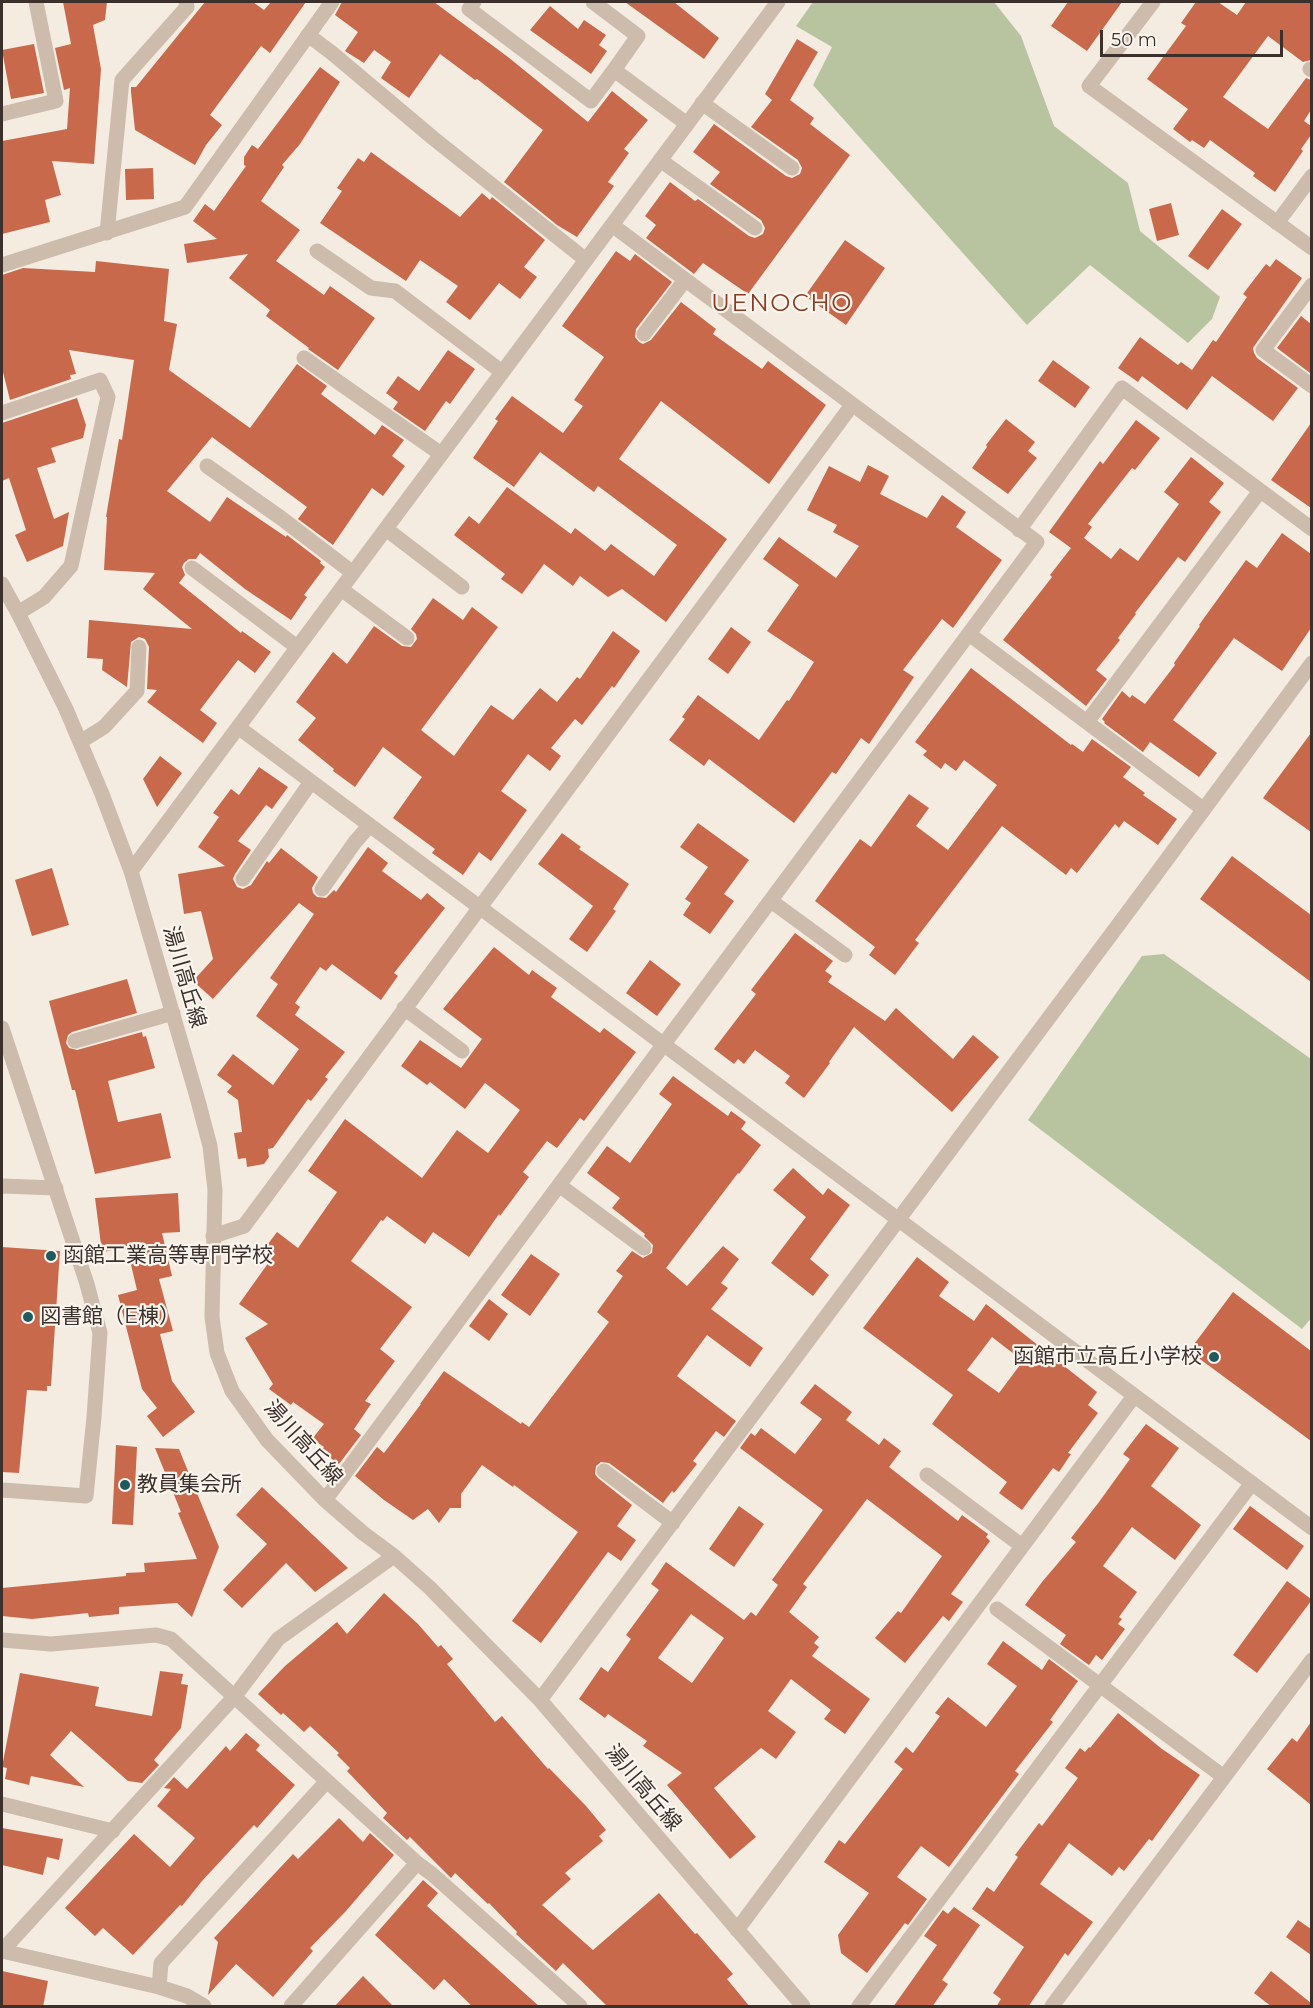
<!DOCTYPE html>
<html>
<head>
<meta charset="utf-8">
<style>
  body { margin:0 }
  #map { position:relative; width:1313px; height:2008px; overflow:hidden; background:#f4ebe1; font-family:Montserrat,sans-serif }
  canvas { display:block }
  .frame { position:absolute; inset:0; border:3px solid #3b302b; pointer-events:none }
  .scale { position:absolute; left:1100px; top:30px; width:183px; height:27px; box-sizing:border-box; border:3px solid #3b302b; border-top:0; padding-left:8px; font-size:18px; line-height:21px; white-space:nowrap; color:#3b302b; -webkit-text-stroke:4px #fbf5ee; paint-order:stroke }
</style>
</head>
<body>
<div id="map">
<canvas width="1313" height="2008"></canvas>
<div class="frame"></div>
<div class="scale">50 m</div>
</div>
<script>
const g = document.querySelector('canvas').getContext('2d');
g.lineJoin = 'round';
function fillPath(path, color) { g.fillStyle = color; g.fill(path, 'evenodd'); }
const toPath = rows => new Path2D(rows.map(r => 'M' + r).join(''));
function stroke(path, color, width, dash) { g.strokeStyle = color; g.lineWidth = width; g.lineCap = dash ? 'butt' : 'round'; g.setLineDash(dash || []); g.stroke(path); }
function label(font, color, halo, rows, align = 'center') {
  g.font = font + ' Montserrat,"Noto Sans JP",sans-serif'; g.lineWidth = 4.5; g.setLineDash([]); g.textBaseline = 'middle'; g.strokeStyle = halo; g.fillStyle = color; for (const [text, x, y, turn = 0] of rows) {
    g.save(); g.translate(x, y); g.rotate((+turn || 0) * Math.PI / 180); g.textAlign = isNaN(turn) ? turn : align; if (halo) g.strokeText(text, 0, 0); g.fillText(text, 0, 0); g.restore();
  }
}
fillPath(toPath([
  [813,2,994,2,1021,36,1054,126,1128,183,1140,231,1220,297,1212,319,1188,343,1090,265,1027,325,813,85,832,47,796,26],
  [1164,954,1311,1059,1312,1317,1302,1329,1028,1120,1142,956]
]), '#b8c4a0');
fillPath(toPath([
  [63,2,107,2,105,20,93,25,101,69,94,164,52,161,61,195,45,200,50,222,2,234,2,141,67,129,70,88,64,90,55,48,71,44],
  [205,2,253,2,264,10,271,2,306,2,270,53,261,46,210,115,222,125,206,145,195,165,135,130,131,92,131,87,136,87],
  [342,2,434,2,508,57,588,122,612,91,648,120,624,149,629,153,608,182,614,186,577,237,557,225,504,182,543,130,477,79,475,80,440,54,409,98,381,78,391,62,374,50,364,63,345,51,358,32,335,15],
  [625,2,674,2,719,38,704,59],
  [1068,2,1122,2,1087,51,1051,26],
  [1196,2,1218,2,1237,15,1246,2,1311,2,1311,60,1303,62,1268,36,1223,97,1268,129,1306,78,1311,80,1311,110,1304,121,1311,126,1311,135,1301,149,1303,151,1275,192,1253,176,1255,173,1210,140,1204,148,1192,140,1190,142,1173,129,1188,109,1147,79,1186,26,1181,23],
  [550,6,578,29,584,20,606,35,599,45,607,51,591,74,530,30],
  [797,39,818,52,790,100,814,118,810,124,850,155,748,294,703,263,694,274,646,238,656,225,645,216,670,182,695,201,698,199,749,236,755,238,763,234,765,228,761,220,710,184,720,172,693,152,714,124,786,176,792,178,800,174,802,168,798,160,751,127,772,100,765,94],
  [34,44,44,93,11,99,2,50],
  [320,67,340,82,300,144,282,165,284,167,261,201,300,230,276,261,324,295,330,286,375,318,338,370,308,349,309,348,266,316,270,310,229,278,248,254,187,263,184,244,217,239,193,221,205,204,214,211,246,166,244,165,244,157,252,145,258,149],
  [371,152,460,217,482,193,490,200,492,197,545,240,524,267,537,277,520,299,499,283,470,320,446,302,458,286,420,260,406,281,320,223,342,191,337,188,358,158,364,162],
  [153,168,154,199,126,200,125,169],
  [1171,203,1179,235,1157,241,1149,209],
  [1222,209,1242,224,1208,270,1188,256],
  [845,240,885,268,846,325,805,296],
  [616,251,630,261,635,254,672,282,636,329,635,337,639,342,643,344,651,340,681,302,716,329,713,334,762,369,768,361,826,405,769,484,661,401,619,459,727,539,666,622,622,589,608,597,580,576,573,586,544,564,522,594,501,579,505,574,454,535,469,516,479,524,507,487,571,534,575,528,605,551,611,544,654,576,677,545,598,486,594,492,540,452,514,487,473,458,498,421,495,419,512,396,563,433,583,406,574,400,604,357,562,326],
  [1276,259,1302,278,1253,348,1254,353,1257,358,1298,388,1273,421,1212,376,1187,410,1142,376,1138,382,1118,368,1140,337,1178,365,1181,362,1192,370,1213,340,1216,342,1247,297,1243,294,1266,264,1270,267],
  [96,261,169,269,164,321,177,324,169,370,250,428,297,364,327,386,321,394,375,435,382,425,404,440,392,456,405,466,383,496,372,488,333,545,298,519,307,507,212,437,167,491,210,522,227,497,286,537,287,535,321,561,320,563,325,567,304,595,307,597,291,620,245,589,200,553,196,559,189,559,184,563,182,567,185,575,179,583,241,633,242,631,271,652,255,673,238,660,200,710,217,723,203,743,147,702,157,690,147,689,149,647,145,639,139,637,131,642,127,687,102,670,103,659,87,658,89,620,192,629,143,589,155,573,104,570,107,517,106,517,119,439,122,440,134,360,69,350,76,374,70,375,71,379,10,400,2,368,2,275,23,268,95,272],
  [1301,316,1311,324,1310,373,1277,348],
  [448,350,475,369,450,404,446,401,425,431,393,409,398,402,386,393,398,376,419,391],
  [1053,360,1090,387,1075,408,1038,381],
  [77,398,86,425,83,438,51,448,56,462,37,468,54,519,69,512,63,546,27,562,15,535,26,530,9,478,2,481,2,423],
  [1006,419,1035,442,1028,451,1037,458,1008,494,972,468,987,447,986,445],
  [1136,420,1160,438,1135,470,1132,468,1088,524,1092,527,1084,538,1111,559,1120,548,1138,561,1179,504,1164,492,1191,457,1224,483,1209,502,1221,512,1185,562,1178,557,1135,613,1136,614,1118,638,1120,640,1096,670,1107,679,1086,706,1003,640,1052,577,1050,575,1071,548,1049,532,1100,461,1103,464],
  [1311,423,1311,508,1271,480],
  [868,465,889,476,880,494,927,518,942,495,966,512,956,527,1002,560,953,628,942,619,903,670,914,677,869,744,861,738,836,774,832,772,794,823,709,759,704,766,669,740,685,719,682,717,698,695,759,740,787,700,789,701,814,662,767,631,799,585,763,559,779,537,836,578,859,546,833,532,837,525,807,510,829,466,860,482],
  [1282,533,1311,554,1311,628,1282,671,1234,638,1173,720,1217,753,1199,777,1150,742,1143,752,1104,723,1105,722,1102,719,1122,691,1130,698,1132,695,1145,704,1175,665,1174,663,1200,626,1199,625,1246,560,1257,568],
  [433,598,463,620,472,607,498,627,421,730,454,756,491,705,513,720,540,688,557,702,577,677,580,679,613,631,640,651,614,688,612,686,582,725,575,719,551,748,561,756,550,771,528,754,501,791,527,810,491,861,479,852,463,875,432,853,435,849,393,818,422,777,383,747,355,787,333,771,334,769,298,740,316,718,296,702,333,652,347,664,374,626,402,646,411,647,417,639,416,634,411,629],
  [731,627,751,642,728,674,708,659],
  [971,668,1071,745,1072,744,1083,752,1092,739,1131,767,1123,777,1145,793,1143,795,1177,819,1158,845,1124,821,1119,828,1115,824,1077,873,1071,868,1066,875,1002,826,915,940,919,943,895,975,869,955,875,947,815,901,860,839,871,847,909,794,929,808,916,826,948,850,997,785,964,760,956,771,945,763,941,769,923,755,927,751,915,742],
  [1311,733,1311,832,1263,798],
  [160,756,182,773,157,807,143,779],
  [259,767,288,787,272,809,266,805,238,841,251,850,235,874,233,879,237,887,243,889,251,885,267,861,269,863,281,848,318,877,312,888,313,893,317,897,326,898,334,890,336,892,368,847,388,863,382,871,421,900,427,893,445,908,394,973,398,976,381,1000,332,964,326,971,320,967,295,1003,300,1007,295,1015,345,1052,325,1077,328,1079,311,1101,308,1099,273,1148,268,1149,269,1157,264,1164,247,1167,246,1158,238,1159,234,1133,242,1132,238,1100,227,1092,232,1086,217,1075,233,1054,273,1085,299,1049,256,1016,278,984,270,978,314,914,299,903,213,999,193,981,213,959,201,911,184,914,178,874,225,866,198,847,219,817,213,813,231,789,239,795],
  [698,823,749,860,724,894,734,901,710,934,683,915,691,903,685,899,708,867,680,847],
  [562,833,581,847,579,849,629,884,613,909,616,911,587,952,569,939,593,906,538,864],
  [1232,856,1311,915,1311,982,1200,899],
  [52,868,69,925,32,936,15,880],
  [795,933,833,961,825,971,832,976,828,982,885,1021,896,1008,953,1059,973,1035,999,1057,952,1112,854,1027,829,1062,830,1063,804,1098,785,1083,790,1076,755,1050,744,1064,738,1059,734,1064,714,1049,756,994,751,990],
  [494,947,529,975,532,970,557,988,551,997,600,1033,604,1028,636,1052,584,1121,580,1118,557,1148,547,1141,523,1172,529,1177,500,1216,499,1214,469,1257,433,1232,425,1244,387,1216,383,1221,381,1220,351,1261,412,1307,380,1349,395,1361,365,1401,371,1404,354,1429,361,1435,339,1464,321,1451,324,1447,312,1439,324,1424,293,1402,291,1405,269,1389,273,1384,245,1338,268,1324,239,1304,274,1255,265,1248,277,1232,298,1248,337,1192,308,1171,345,1119,422,1178,457,1130,488,1153,520,1110,485,1083,465,1109,430,1082,427,1085,401,1066,420,1040,461,1068,482,1039,443,1009],
  [650,960,681,984,657,1016,626,993],
  [127,979,137,1013,72,1032,68,1035,66,1043,69,1048,77,1050,142,1032,143,1037,146,1036,155,1068,108,1081,118,1122,161,1113,171,1158,95,1174,75,1090,72,1090,49,1001],
  [673,1076,728,1116,731,1111,746,1122,741,1129,761,1145,739,1174,738,1173,666,1268,687,1286,723,1246,739,1259,721,1283,728,1288,711,1309,763,1348,750,1367,707,1335,677,1376,736,1421,724,1437,716,1431,693,1461,697,1464,674,1493,672,1491,663,1503,609,1463,601,1462,596,1466,595,1474,598,1478,632,1505,617,1526,636,1540,621,1561,608,1552,541,1643,512,1621,578,1532,514,1485,513,1487,482,1465,461,1494,461,1508,450,1508,439,1523,428,1509,413,1520,384,1500,355,1476,377,1447,384,1453,421,1404,420,1404,444,1371,521,1424,522,1422,529,1427,609,1322,597,1312,623,1276,616,1271,632,1251,643,1258,652,1253,653,1245,644,1236,645,1234,612,1208,620,1198,587,1173,607,1146,630,1163,672,1104,659,1094],
  [793,1168,823,1195,828,1188,850,1205,810,1259,829,1275,813,1296,771,1263,806,1217,773,1190],
  [178,1193,180,1232,162,1233,172,1276,159,1279,173,1331,160,1334,172,1381,195,1412,163,1437,147,1416,157,1408,142,1389,118,1295,137,1290,127,1248,102,1252,95,1198],
  [2,1247,60,1251,51,1386,47,1386,47,1391,27,1390,19,1473,2,1472],
  [531,1254,560,1274,530,1316,501,1295],
  [917,1257,949,1282,939,1296,974,1321,986,1304,1097,1392,1088,1405,1098,1413,1068,1453,1071,1454,1059,1472,1053,1468,1022,1510,999,1493,1007,1482,932,1424,953,1395,863,1328],
  [992,1337,1023,1361,999,1393,967,1370],
  [1233,1292,1311,1351,1311,1441,1189,1351],
  [489,1299,508,1314,489,1341,469,1326],
  [815,1384,852,1412,846,1420,879,1445,884,1438,901,1451,889,1467,958,1521,962,1515,988,1534,986,1537,990,1541,951,1594,963,1602,949,1621,943,1616,905,1663,875,1638,898,1611,901,1613,942,1556,867,1499,803,1584,807,1587,789,1612,819,1637,814,1643,819,1647,812,1656,870,1699,845,1734,824,1719,831,1710,791,1679,768,1711,796,1732,776,1759,761,1748,714,1788,756,1837,730,1859,667,1785,682,1773,643,1746,647,1741,608,1714,605,1718,579,1699,601,1667,608,1672,631,1639,626,1635,659,1590,651,1584,666,1562,744,1620,751,1612,756,1616,778,1585,772,1580,823,1510,740,1448,751,1433,755,1436,761,1428,795,1454,822,1419,800,1403],
  [691,1614,724,1638,692,1683,658,1658],
  [1146,1424,1179,1448,1151,1486,1201,1525,1175,1560,1132,1527,1103,1566,1137,1592,1119,1617,1122,1619,1118,1624,1125,1629,1102,1660,1096,1655,1089,1665,1060,1644,1066,1635,1025,1605,1042,1582,1076,1542,1071,1538,1099,1502,1130,1459,1123,1454],
  [116,1445,137,1447,133,1525,112,1524],
  [155,1448,179,1449,219,1547,192,1617,177,1603,119,1607,119,1614,89,1617,88,1613,32,1619,2,1616,2,1588,126,1576,126,1573,145,1572,144,1563,197,1559,178,1513,181,1512],
  [262,1487,348,1568,315,1592,286,1563,242,1608,223,1590,267,1544,236,1515],
  [739,1506,764,1524,734,1567,709,1549],
  [1250,1506,1304,1546,1287,1570,1233,1529],
  [1287,1581,1311,1599,1311,1601,1257,1673,1233,1655],
  [384,1593,418,1624,438,1647,441,1645,453,1659,447,1664,495,1722,502,1716,548,1769,549,1768,586,1806,606,1830,599,1836,603,1841,565,1873,571,1879,542,1905,593,1950,659,1893,695,1934,697,1933,733,1974,727,1979,750,2007,608,2007,563,1963,556,1971,516,1934,517,1932,489,1903,488,1904,455,1873,451,1878,410,1837,407,1840,383,1818,387,1813,347,1771,350,1768,337,1755,339,1753,310,1726,304,1732,283,1713,281,1715,258,1694,285,1666,337,1622,347,1634],
  [1003,1641,1042,1670,1049,1659,1078,1681,1050,1720,1053,1722,1015,1771,1019,1774,949,1867,921,1846,897,1877,927,1899,908,1925,905,1923,867,1973,841,1953,838,1935,869,1893,824,1862,839,1840,845,1844,903,1769,894,1762,906,1747,913,1753,940,1716,935,1713,948,1697,986,1727,1017,1686,987,1664],
  [160,1671,183,1674,181,1684,188,1685,181,1728,154,1760,159,1765,142,1783,128,1781,71,1731,50,1755,84,1787,31,1776,29,1785,5,1779,7,1768,2,1767,20,1673,99,1687,95,1706,152,1716],
  [1118,1713,1162,1749,1200,1775,1152,1841,1149,1839,1124,1871,1119,1867,1112,1876,1069,1843,1040,1884,1093,1922,1068,1956,1065,1953,1028,2007,996,2007,1001,1999,993,1993,1024,1947,972,1909,987,1887,994,1892,1018,1857,1015,1855,1039,1823,1042,1826,1078,1778,1065,1768,1080,1748,1085,1752,1089,1747,1090,1748],
  [1311,1722,1311,1805,1267,1769,1292,1738,1297,1742],
  [246,1733,260,1745,256,1750,295,1785,257,1828,254,1825,202,1881,182,1906,180,1905,133,1955,103,1928,95,1936,65,1908,134,1834,170,1867,195,1838,157,1806,171,1789,164,1788,174,1777,187,1789,226,1746,230,1751],
  [339,1818,363,1842,370,1833,394,1855,346,1911,310,1948,313,1951,273,1997,236,1964,208,1995,218,1942,214,1938,293,1854,298,1859],
  [2,1828,63,1839,59,1860,47,1857,43,1875,2,1865],
  [423,1880,438,1893,427,1906,540,2007,473,2007,444,1979,434,1990,375,1935],
  [954,1907,980,1925,942,1980,948,1984,932,2007,893,2007,937,1945,924,1936,943,1910,948,1914],
  [1298,1920,1311,1929,1311,1955,1286,1937],
  [2,1971,48,1981,43,2007,2,2007],
  [1271,1971,1311,2003,1311,2007,1272,2007,1254,1993],
  [363,1976,394,2007,334,2007]
]), '#c8694b');
stroke(toPath([
  [474,2,469,9,591,101,614,70],
  [593,2,638,36,614,70,687,124],
  [1153,2,1089,86,1312,248],
  [308,35,332,53,433,138,586,260],
  [1310,69,1312,70],
  [702,103,792,168],
  [2,114,56,101,36,2],
  [660,160,755,228],
  [1277,223,1312,176],
  [107,233,122,80,187,7,186,2],
  [317,251,371,288,395,291,502,372],
  [2,265,185,207,332,2],
  [1312,285,1263,350,1312,386],
  [644,334,685,280],
  [304,358,441,454],
  [2,413,100,380,108,397,71,566,44,597,18,613],
  [207,466,281,518,353,573],
  [386,529,462,587],
  [1019,530,1122,388,1312,529],
  [192,568,297,647],
  [2,584,18,613,66,709,102,794,131,871,197,1097,210,1146,215,1190,212,1317,217,1353,232,1391,267,1440,325,1500,363,1533,394,1556,430,1588,540,1700,803,2006],
  [341,589,407,638],
  [969,634,1203,809],
  [1087,722,1260,491],
  [238,727,1312,1528],
  [80,742,104,727,137,691,139,647],
  [131,871,778,2],
  [243,879,311,782],
  [322,889,355,842,369,826],
  [771,901,845,955],
  [404,1008,462,1051],
  [2,1028,87,1284,100,1333,94,1417,86,1496,2,1490],
  [75,1041,173,1013],
  [559,1185,644,1248],
  [2,1186,56,1188],
  [213,1236,244,1226,852,405],
  [604,1471,673,1523],
  [927,1475,1022,1546],
  [325,1500,1037,542,612,225],
  [997,1609,1224,1777],
  [2,1640,51,1644,156,1635,171,1639,417,1863,432,1874,580,2006],
  [540,1700,1148,885,1312,663],
  [2,1804,113,1831],
  [737,1930,1134,1396],
  [2,1951,235,1696,278,1639,394,1556],
  [2,1951,159,1987,187,1996,204,2006],
  [159,1987,161,1963,327,1781],
  [291,2006,417,1863],
  [859,2006,1252,1483],
  [1052,2006,1312,1660]
]), '#cdbbac', 15);
for (const [x, y, r, color] of [
  [51,1256,6,"#1f5a5e"],
  [28,1317,6,"#1f5a5e"],
  [1214,1357,6,"#1f5a5e"],
  [125,1485,6,"#1f5a5e"]
]) { const dot = new Path2D(); dot.arc(x, y, r, 0, 2 * Math.PI); g.fillStyle = color; g.fill(dot); stroke(dot, '#fbf5ee', 2); }
label('21px', '#3b302b', '#fbf5ee', [
  ["湯川高丘線",184,977,74],
  ["湯川高丘線",303,1443,48],
  ["湯川高丘線",643,1788,50]
]);
label('21px', '#3b302b', '#fbf5ee', [
  ["函館工業高等専門学校",63,1256],
  ["図書館（E棟）",40,1317],
  ["函館市立高丘小学校",1202,1357,"right"],
  ["教員集会所",137,1485]
], 'left');
g.letterSpacing = '1.5px';
label('24px', '#8c3b22', '#fbf5ee', [
  ["UENOCHO",782,304]
]);
g.letterSpacing = '0px';
</script>
</body>
</html>
